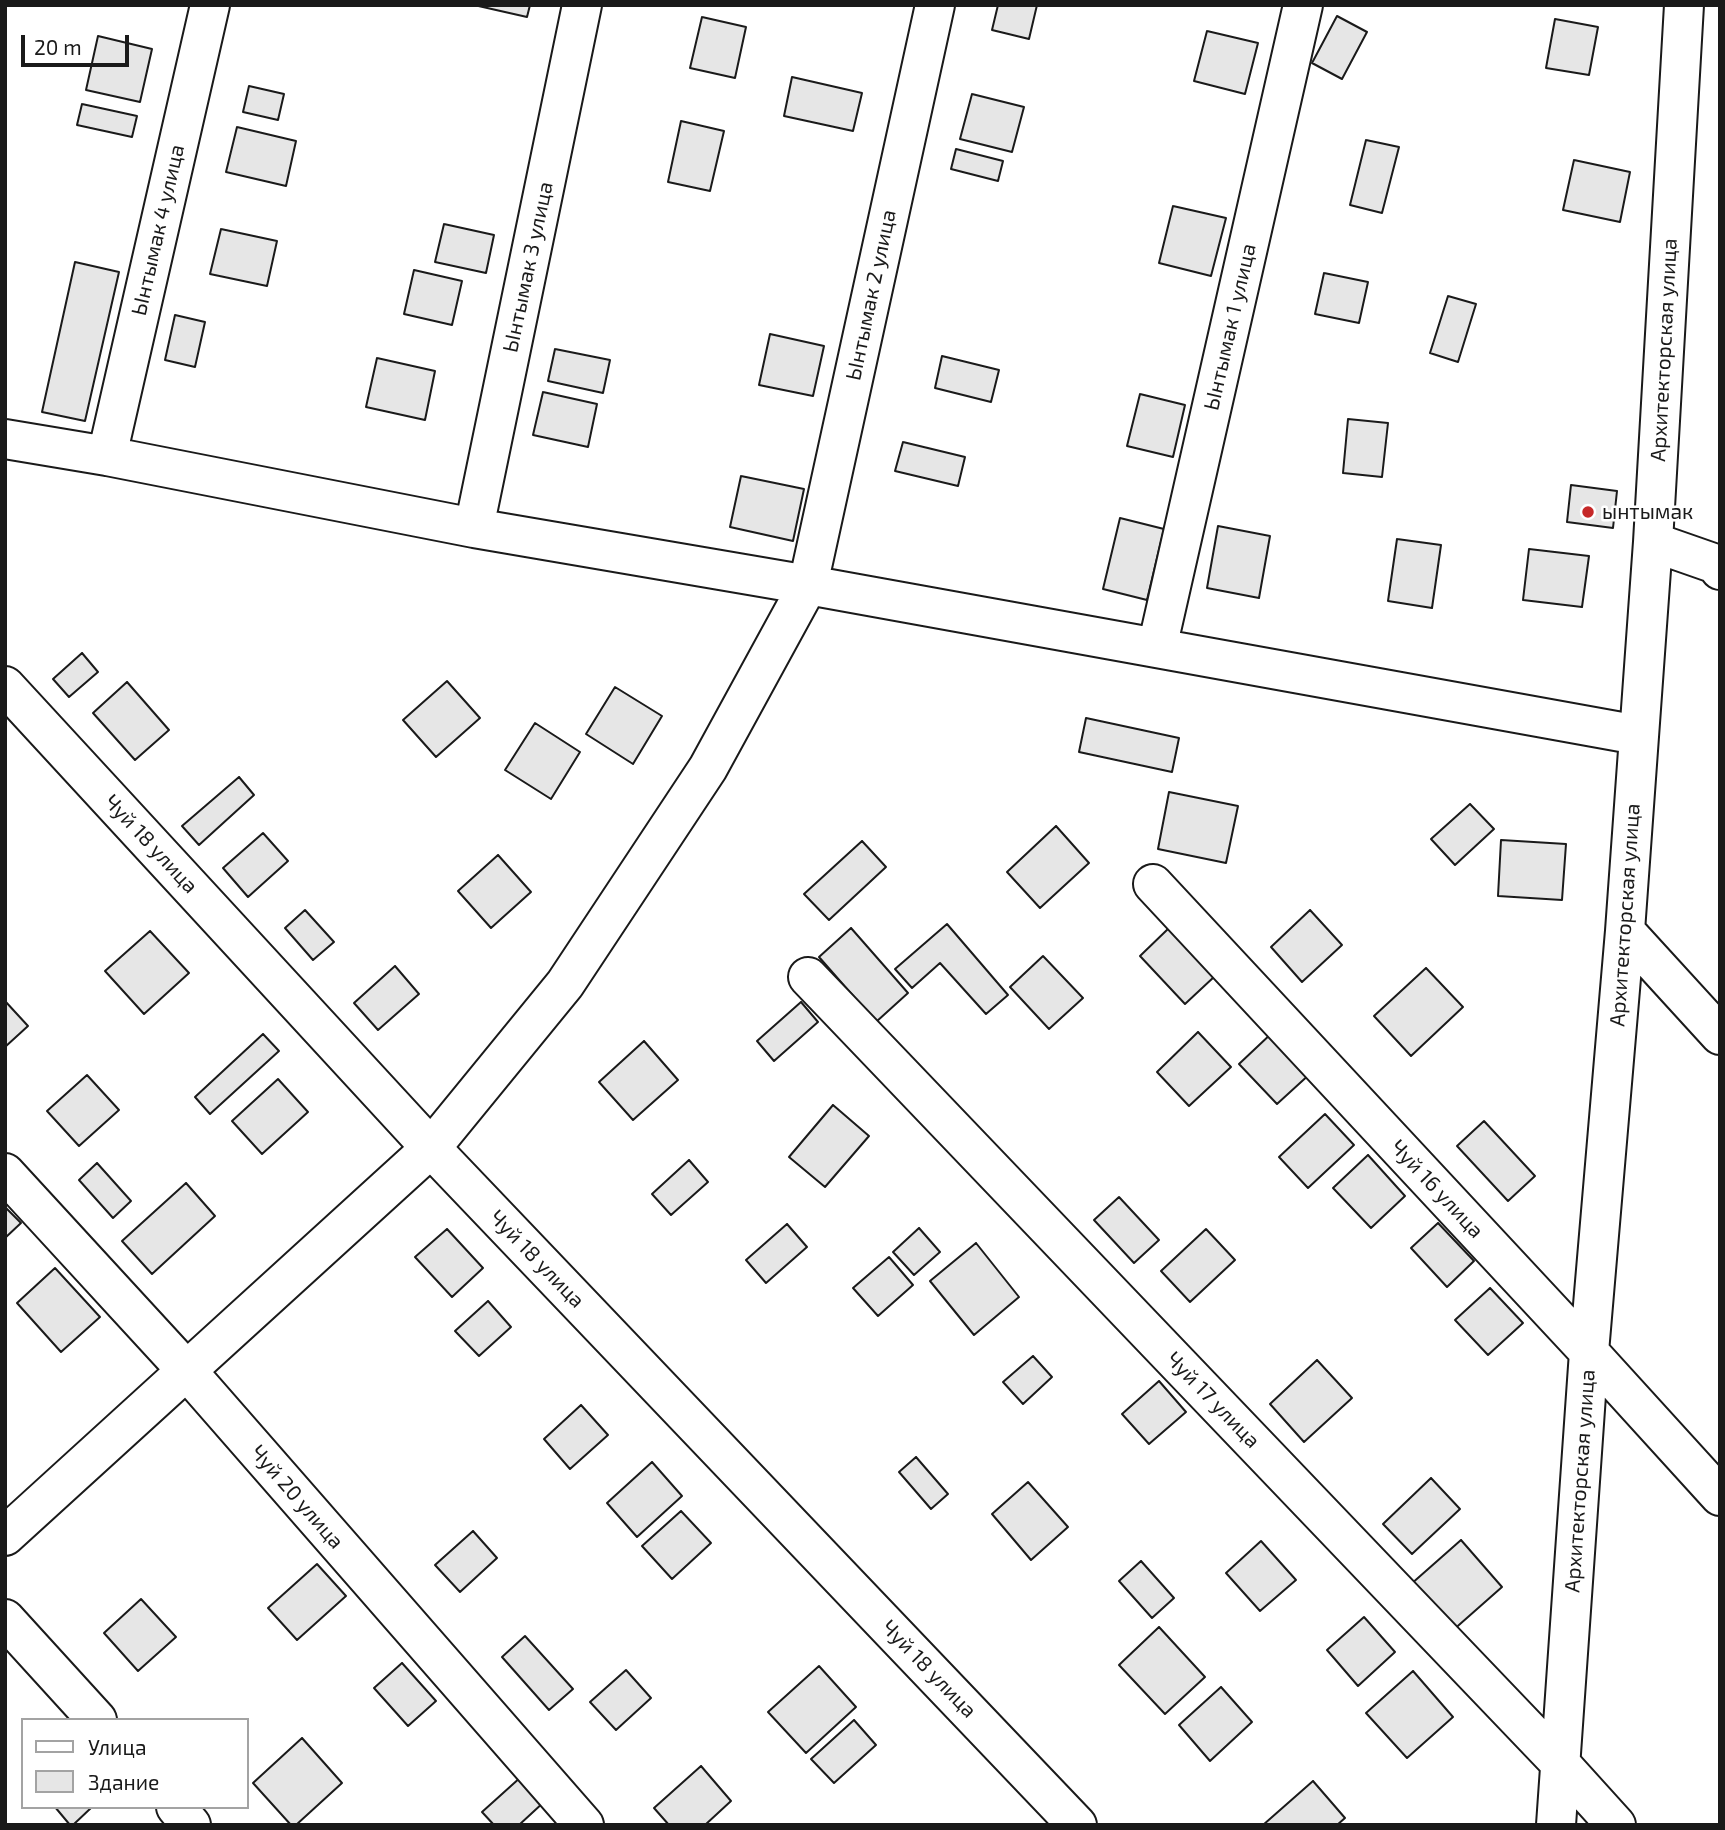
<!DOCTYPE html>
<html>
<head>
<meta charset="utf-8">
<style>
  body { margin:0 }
  #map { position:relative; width:1725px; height:1830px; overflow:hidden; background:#fff; font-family:"Exo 2",sans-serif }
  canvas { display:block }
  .frame { position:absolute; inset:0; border:7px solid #1a1a1a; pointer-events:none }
  .legend { position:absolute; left:21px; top:1718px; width:228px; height:91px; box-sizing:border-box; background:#fff; border:2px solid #a3a3a3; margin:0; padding:9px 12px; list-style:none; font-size:21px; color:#1a1a1a }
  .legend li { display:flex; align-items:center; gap:14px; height:35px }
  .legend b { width:35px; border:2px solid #a3a3a3 }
  .scale { position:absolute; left:21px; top:35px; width:108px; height:32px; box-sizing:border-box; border:4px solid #1a1a1a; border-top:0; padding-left:9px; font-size:21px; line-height:24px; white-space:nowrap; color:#1a1a1a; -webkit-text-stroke:5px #fff; paint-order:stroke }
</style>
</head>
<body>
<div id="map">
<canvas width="1725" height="1830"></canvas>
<div class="frame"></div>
<ul class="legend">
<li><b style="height:9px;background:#fff"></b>Улица</li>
<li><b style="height:19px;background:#e6e6e6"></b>Здание</li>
</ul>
<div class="scale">20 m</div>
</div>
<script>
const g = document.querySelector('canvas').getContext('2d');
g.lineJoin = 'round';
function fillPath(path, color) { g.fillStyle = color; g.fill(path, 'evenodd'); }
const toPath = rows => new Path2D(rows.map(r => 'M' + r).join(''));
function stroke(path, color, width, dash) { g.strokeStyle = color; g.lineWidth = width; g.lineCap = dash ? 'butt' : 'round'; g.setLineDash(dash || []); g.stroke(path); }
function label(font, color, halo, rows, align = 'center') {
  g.font = font + ' "Exo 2",sans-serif'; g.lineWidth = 5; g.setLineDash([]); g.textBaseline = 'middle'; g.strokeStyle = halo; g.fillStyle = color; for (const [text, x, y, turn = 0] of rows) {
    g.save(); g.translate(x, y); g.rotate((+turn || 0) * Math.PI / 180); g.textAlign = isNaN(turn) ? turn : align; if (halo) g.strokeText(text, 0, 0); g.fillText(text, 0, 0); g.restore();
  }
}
const building = toPath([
  [474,5,530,5,527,17,474,5],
  [998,5,1037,5,1029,39,992,30,998,5],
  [1337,16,1367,32,1342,79,1312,63,1337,16],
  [702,17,746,27,735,78,690,68,702,17],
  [1555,19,1598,27,1589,75,1546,68,1555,19],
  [1207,31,1258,43,1245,94,1194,81,1207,31],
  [98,36,152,49,140,102,86,90,98,36],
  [792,77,862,93,853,131,784,116,792,77],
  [249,86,284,94,278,120,243,112,249,86],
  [972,94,1024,107,1012,152,960,139,972,94],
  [82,104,137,116,132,137,77,125,82,104],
  [681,121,724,131,710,191,668,182,681,121],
  [237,127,296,141,286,186,226,172,237,127],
  [1366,140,1399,147,1382,213,1350,205,1366,140],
  [956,149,1003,161,998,181,951,169,956,149],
  [1574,160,1630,172,1620,222,1563,210,1574,160],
  [1173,206,1226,218,1211,276,1159,263,1173,206],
  [444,224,494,235,486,273,435,262,444,224],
  [221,229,277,241,267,286,210,274,221,229],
  [75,262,119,272,85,421,42,412,75,262],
  [414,270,462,281,452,325,404,314,414,270],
  [1324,273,1368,282,1359,323,1315,314,1324,273],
  [1448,296,1476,304,1458,362,1430,353,1448,296],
  [175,315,205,322,195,367,165,360,175,315],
  [770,334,824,346,813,396,759,385,770,334],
  [555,349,610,360,603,393,548,381,555,349],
  [942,356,999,370,991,402,935,388,942,356],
  [377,358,435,371,425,420,366,407,377,358],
  [543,392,597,404,588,447,533,435,543,392],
  [1140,394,1185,405,1173,457,1127,446,1140,394],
  [1348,419,1388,423,1382,477,1343,473,1348,419],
  [903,442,965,457,958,486,895,471,903,442],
  [741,476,804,489,793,541,730,527,741,476],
  [1571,485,1617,491,1613,528,1567,522,1571,485],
  [1120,518,1164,529,1147,600,1103,589,1120,518],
  [1218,526,1270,536,1259,598,1207,588,1218,526],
  [1397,539,1441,545,1432,608,1388,601,1397,539],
  [1529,549,1589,556,1582,607,1523,600,1529,549],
  [82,653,98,672,69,697,53,679,82,653],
  [447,681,480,718,436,757,403,720,447,681],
  [127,682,169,730,135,760,93,713,127,682],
  [615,687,662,716,633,764,586,734,615,687],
  [1086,718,1179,738,1172,772,1079,752,1086,718],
  [535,723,580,752,551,799,505,770,535,723],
  [239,777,254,795,199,845,182,826,239,777],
  [1169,792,1238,806,1226,863,1158,849,1169,792],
  [1470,804,1494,829,1455,865,1431,839,1470,804],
  [1056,826,1089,863,1040,908,1007,872,1056,826],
  [263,833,288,861,248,897,223,868,263,833],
  [1501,840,1566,844,1562,900,1498,896,1501,840],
  [862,841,886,867,829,920,804,894,862,841],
  [498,855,531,892,491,928,458,891,498,855],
  [305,910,334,942,313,960,285,928,305,910],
  [1310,910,1342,945,1302,982,1271,947,1310,910],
  [947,924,1008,995,986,1014,940,963,912,988,895,969,947,924],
  [1170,927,1215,976,1185,1004,1140,956,1170,927],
  [851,928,908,993,876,1022,819,957,851,928],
  [150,931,189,973,144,1014,105,971,150,931],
  [1043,956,1083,998,1049,1029,1010,987,1043,956],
  [395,966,419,994,378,1030,354,1003,395,966],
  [1426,968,1463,1007,1411,1056,1374,1016,1426,968],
  [5,1001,28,1026,5,1047,5,1001],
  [801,1002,818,1022,774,1061,757,1041,801,1002],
  [1274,1031,1312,1072,1277,1104,1239,1064,1274,1031],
  [1198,1032,1231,1067,1189,1106,1157,1072,1198,1032],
  [263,1034,279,1051,210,1114,195,1097,263,1034],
  [644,1041,678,1080,633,1120,599,1082,644,1041],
  [87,1075,119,1110,79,1146,47,1111,87,1075],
  [278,1079,308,1112,262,1154,232,1121,278,1079],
  [833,1105,869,1136,825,1187,789,1157,833,1105],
  [1325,1114,1354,1145,1308,1188,1279,1157,1325,1114],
  [1484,1121,1535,1176,1508,1201,1457,1146,1484,1121],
  [1368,1155,1405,1196,1371,1228,1333,1188,1368,1155],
  [689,1160,708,1182,671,1215,652,1194,689,1160],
  [97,1163,131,1201,113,1218,79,1180,97,1163],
  [186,1183,215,1216,152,1274,122,1241,186,1183],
  [1119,1197,1159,1240,1134,1263,1094,1220,1119,1197],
  [5,1207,21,1223,5,1238,5,1207],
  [1438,1223,1474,1261,1447,1287,1411,1248,1438,1223],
  [787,1224,807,1247,766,1283,746,1260,787,1224],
  [919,1228,940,1252,914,1275,893,1252,919,1228],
  [447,1229,483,1268,452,1297,415,1257,447,1229],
  [1206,1229,1235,1260,1190,1302,1161,1271,1206,1229],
  [976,1243,1019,1297,974,1335,930,1281,976,1243],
  [889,1257,913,1285,878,1316,853,1288,889,1257],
  [55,1268,100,1317,61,1352,17,1303,55,1268],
  [1490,1288,1523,1323,1488,1355,1455,1320,1490,1288],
  [488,1301,511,1327,479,1356,455,1331,488,1301],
  [1033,1356,1052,1377,1023,1404,1003,1382,1033,1356],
  [1317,1360,1352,1398,1304,1442,1270,1404,1317,1360],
  [1159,1381,1186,1412,1149,1444,1122,1414,1159,1381],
  [581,1405,608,1435,570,1469,544,1439,581,1405],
  [916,1457,948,1494,931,1509,899,1472,916,1457],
  [652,1462,682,1496,637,1537,607,1503,652,1462],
  [1431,1478,1460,1509,1412,1554,1383,1524,1431,1478],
  [1028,1482,1068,1527,1031,1560,992,1514,1028,1482],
  [681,1511,711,1543,672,1579,642,1546,681,1511],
  [473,1531,497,1558,460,1592,435,1565,473,1531],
  [1461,1540,1502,1587,1451,1632,1410,1585,1461,1540],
  [1261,1541,1296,1580,1260,1611,1226,1573,1261,1541],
  [1141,1561,1174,1598,1152,1618,1119,1581,1141,1561],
  [317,1564,346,1596,297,1640,268,1608,317,1564],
  [141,1599,176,1637,138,1671,104,1633,141,1599],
  [1364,1617,1395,1652,1358,1686,1327,1650,1364,1617],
  [1159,1627,1205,1677,1165,1714,1119,1665,1159,1627],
  [525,1636,573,1689,549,1710,502,1657,525,1636],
  [402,1663,436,1701,408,1726,374,1688,402,1663],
  [819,1666,856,1707,806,1753,768,1712,819,1666],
  [626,1670,651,1698,616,1730,590,1702,626,1670],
  [1413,1671,1453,1717,1407,1758,1366,1713,1413,1671],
  [1221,1687,1252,1722,1210,1761,1179,1725,1221,1687],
  [854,1720,876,1745,834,1783,811,1759,854,1720],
  [302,1738,342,1783,296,1825,291,1825,253,1783,302,1738],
  [701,1766,731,1801,705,1825,669,1825,654,1808,701,1766],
  [522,1776,545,1801,519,1825,494,1825,482,1812,522,1776],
  [1313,1781,1345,1818,1337,1825,1263,1825,1313,1781],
  [55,1807,92,1807,73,1825,70,1825,55,1807]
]);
fillPath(building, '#e6e6e6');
stroke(building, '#1a1a1a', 2);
const minor = toPath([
  [5,439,107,456,474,528,808,585,1638,735],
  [107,456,210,5],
  [474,528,582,5],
  [1653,542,1716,564,1720,570],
  [1157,648,1303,5],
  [5,686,431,1148,1077,1825],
  [1153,884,1589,1352,1720,1496],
  [1625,931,1720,1035],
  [808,977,1559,1762,1616,1825],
  [5,1173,187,1371,584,1825],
  [5,1536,431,1148,565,984,708,768,808,585,935,5],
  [5,1619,97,1720],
  [176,1807,191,1825],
  [1556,1825,1589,1352,1625,931,1653,542,1684,5]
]);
stroke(minor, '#1a1a1a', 42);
stroke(minor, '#fff', 38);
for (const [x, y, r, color] of [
  [1588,512,7,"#c62828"]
]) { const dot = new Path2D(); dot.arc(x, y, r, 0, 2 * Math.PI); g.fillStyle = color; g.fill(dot); stroke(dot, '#fff', 2.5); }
label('21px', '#1a1a1a', '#fff', [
  ["Ынтымак 4 улица",158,230,-77],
  ["Ынтымак 3 улица",528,267,-78],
  ["Ынтымак 2 улица",871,295,-78],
  ["Ынтымак 1 улица",1230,327,-77],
  ["Архитекторская улица",1664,350,-87],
  ["Чуй 18 улица",151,844,47],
  ["Архитекторская улица",1625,915,-86],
  ["Чуй 16 улица",1437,1189,47],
  ["Чуй 18 улица",537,1259,46],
  ["Чуй 17 улица",1213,1400,46],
  ["Архитекторская улица",1580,1481,-86],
  ["Чуй 20 улица",297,1497,49],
  ["Чуй 18 улица",929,1669,46]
]);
label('21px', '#1a1a1a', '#fff', [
  ["ынтымак",1602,512]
], 'left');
</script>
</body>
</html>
